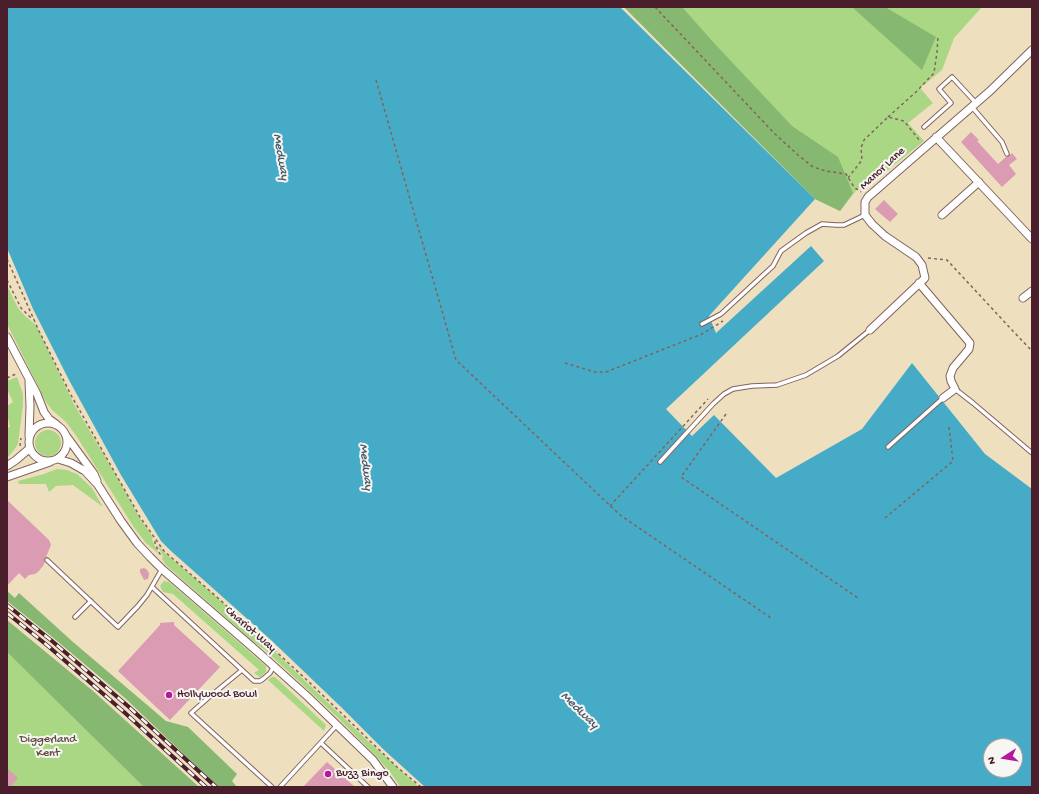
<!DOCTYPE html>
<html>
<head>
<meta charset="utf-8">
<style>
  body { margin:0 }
  #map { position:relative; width:1039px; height:794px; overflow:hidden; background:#eedfbf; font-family:"Gochi Hand",sans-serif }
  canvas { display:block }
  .frame { position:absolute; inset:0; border:8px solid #4a1f2b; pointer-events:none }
  .north { position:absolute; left:983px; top:738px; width:40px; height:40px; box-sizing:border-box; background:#f6f6f2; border:1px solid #b1a0a2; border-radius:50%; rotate:258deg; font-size:11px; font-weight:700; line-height:16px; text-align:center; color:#4a1f2b }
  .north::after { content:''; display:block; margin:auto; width:14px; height:18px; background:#b5179e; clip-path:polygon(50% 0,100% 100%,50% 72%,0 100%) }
</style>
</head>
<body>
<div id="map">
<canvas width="1039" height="794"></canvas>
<div class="frame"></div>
<div class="north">N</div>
</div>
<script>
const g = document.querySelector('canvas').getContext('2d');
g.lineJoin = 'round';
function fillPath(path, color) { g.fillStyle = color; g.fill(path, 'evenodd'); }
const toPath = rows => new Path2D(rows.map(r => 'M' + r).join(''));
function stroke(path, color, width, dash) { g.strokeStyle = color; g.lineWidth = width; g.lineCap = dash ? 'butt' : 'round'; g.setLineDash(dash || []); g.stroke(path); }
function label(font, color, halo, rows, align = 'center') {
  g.font = font + ' "Gochi Hand",sans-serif'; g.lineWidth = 4; g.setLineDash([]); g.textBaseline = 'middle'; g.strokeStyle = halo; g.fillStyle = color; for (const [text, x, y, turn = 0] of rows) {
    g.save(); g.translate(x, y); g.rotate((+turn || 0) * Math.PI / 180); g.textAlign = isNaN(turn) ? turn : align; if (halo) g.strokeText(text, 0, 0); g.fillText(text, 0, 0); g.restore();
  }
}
fillPath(toPath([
  [624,7,982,7,954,38,942,70,920,88,933,103,908,123,924,141,874,181,863,182,840,211,815,199],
  [7,286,18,308,25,316,36,325,75,406,114,472,141,520,153,537,152,540,159,554,146,543,135,529,77,437,66,422,52,410,46,402,7,324],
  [17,377,23,394,23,405,18,444,14,450,7,458,7,428,10,427,7,414,7,406,13,402,7,389,7,381],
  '35 443a13 13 0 1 1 26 0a13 13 0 1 1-26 0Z',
  [57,469,67,470,77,474,92,488,103,507,73,485,56,486,49,492,46,484,19,484,18,481,44,474],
  [157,544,164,552,214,595,271,648,368,741,419,787,400,787,393,776,377,757,335,715,265,650,251,640,166,565,162,559,163,556],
  [164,581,169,582,266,666,266,672,260,677,254,673,259,670,173,594,163,592,160,586],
  [7,652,147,787,7,787],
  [272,677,275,677,326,725,324,731,268,680]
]), '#aad783');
fillPath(toPath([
  [624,7,682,7,714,43,792,126,838,157,853,193,840,211,815,199],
  [852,7,885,7,936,37,922,70],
  [7,591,15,598,19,593,73,642,166,721,188,727,237,774,232,781,237,787,218,787,125,698,51,636,7,601],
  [7,620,93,691,199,787,144,787,7,652]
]), '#87b871');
fillPath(toPath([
  [7,7,620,7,815,199,709,316,716,333,811,246,824,261,666,409,692,436,714,415,776,478,862,429,912,363,985,454,1032,489,1032,787,425,787,383,749,341,707,271,640,171,551,161,541,121,475,69,380,33,309,7,248],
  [991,746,1015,746,1015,770,991,770]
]), '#46abc6');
fillPath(toPath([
  [971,132,979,140,977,141,998,164,1006,157,1009,156,1012,153,1017,159,1009,165,1016,174,1002,187,961,142],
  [884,200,898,214,890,222,875,209],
  [7,500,49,540,51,545,46,557,44,559,45,562,43,566,38,572,35,574,29,575,25,579,19,573,7,586],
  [144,568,146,569,148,571,149,574,148,579,144,580,140,572,140,569],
  [174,622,174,625,220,667,170,720,118,671,160,625,160,623],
  [327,762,355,787,303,787],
  [7,768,18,778,10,787,7,787]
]), '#db9bb3');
const lane = toPath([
  [972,107,1002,142,1007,154],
  [924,127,951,103,939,89,952,77,976,103],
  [702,324,721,314,773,266,781,251,806,233,822,224,836,225,844,225,865,215],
  [955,389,973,403,1032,453],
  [888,447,943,398],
  [660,462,713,404,724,394,733,389,752,386,777,385,806,375,838,356,870,330],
  [47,560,118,627,138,606,147,595,162,569],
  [152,587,254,681,260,681,263,679,270,673,274,666],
  [75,617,91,601],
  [242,670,208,698,191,713,272,787],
  [321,743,368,787],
  [280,787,337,725]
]);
const street = toPath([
  [936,137,1032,239],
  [942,215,979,182],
  [919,283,970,343,969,349,953,368,950,376,951,381,955,389,943,398],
  [1023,298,1032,291],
  [870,330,925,278,922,265,916,257,885,236,872,224,865,215,865,202,868,197,990,91,1032,50],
  [7,337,37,394,44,412,49,419,56,424],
  '29 442a19 19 0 1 1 38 0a19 19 0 1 1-38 0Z',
  [29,436,30,406,29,381],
  [67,437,94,474,97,481],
  [58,459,71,463,85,471,98,485,121,521,137,543,150,557,162,569,258,652,308,697,373,760,393,787],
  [7,466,16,460,30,448],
  [7,477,50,462]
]);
stroke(lane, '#83625f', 5.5);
stroke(street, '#83625f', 9);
stroke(toPath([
  [655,7,775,134,798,155,813,167,826,171,846,174,854,187,861,192],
  [376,80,456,360,620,515,771,618],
  [888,117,917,91,934,73,937,52,938,36],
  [848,178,862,160,861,148,864,140,888,117,904,121,920,141],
  [928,258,947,260,1012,330,1032,351],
  [7,259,39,331,71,395,140,517,164,551,218,598,309,682,397,767,421,787],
  [7,280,21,308,30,317,34,319],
  [565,363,595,372,606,372,702,334,723,321],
  [7,378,18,373],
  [726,414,681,477,858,598],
  [20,446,21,438],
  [610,506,708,399],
  [885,518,953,461,949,427],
  [155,541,155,544,161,556,160,557]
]), '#83625f', 1.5, [3, 3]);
stroke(lane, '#fff', 3.5);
stroke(street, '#fff', 7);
const rail = toPath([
  [7,605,52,641,129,707,216,787],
  [7,613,48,646,124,712,206,787]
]);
stroke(rail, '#4a1f2b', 4);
stroke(rail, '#f6f6f2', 2.5, [8]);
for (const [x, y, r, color] of [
  [169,695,4,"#b5179e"],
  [328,774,4,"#b5179e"]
]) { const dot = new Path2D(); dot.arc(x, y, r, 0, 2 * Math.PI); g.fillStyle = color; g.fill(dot); stroke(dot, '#f6f6f2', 1.5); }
label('12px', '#4a1f2b', '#f6f6f2', [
  ["Manor Lane",883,169,-43],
  ["Chariot Way",250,630,41]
]);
label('12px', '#4a1f2b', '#f6f6f2', [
  ["Hollywood Bowl",177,695],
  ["Buzz Bingo",336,774]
], 'left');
label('12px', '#624d41', '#f6f6f2', [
  ["Diggerland",48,740],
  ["Kent",48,754]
]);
label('italic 13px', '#485769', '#f6f6f2', [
  ["Medway",280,157,80],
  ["Medway",365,467,83],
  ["Medway",579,711,44]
]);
</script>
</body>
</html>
